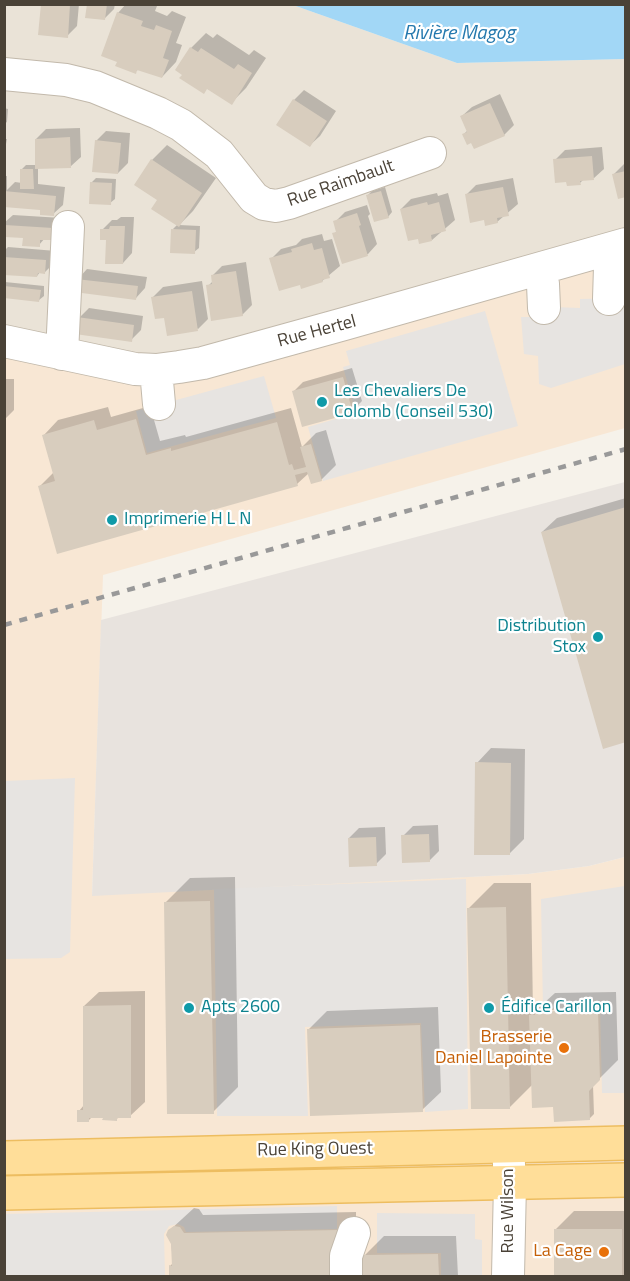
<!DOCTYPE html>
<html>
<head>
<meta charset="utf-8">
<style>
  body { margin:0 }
  #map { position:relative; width:630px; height:1281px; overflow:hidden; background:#f6f2ea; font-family:"Titillium Web",sans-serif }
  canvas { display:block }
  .frame { position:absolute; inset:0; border:6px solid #4a4237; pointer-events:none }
</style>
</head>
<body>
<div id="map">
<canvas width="630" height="1281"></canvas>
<div class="frame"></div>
</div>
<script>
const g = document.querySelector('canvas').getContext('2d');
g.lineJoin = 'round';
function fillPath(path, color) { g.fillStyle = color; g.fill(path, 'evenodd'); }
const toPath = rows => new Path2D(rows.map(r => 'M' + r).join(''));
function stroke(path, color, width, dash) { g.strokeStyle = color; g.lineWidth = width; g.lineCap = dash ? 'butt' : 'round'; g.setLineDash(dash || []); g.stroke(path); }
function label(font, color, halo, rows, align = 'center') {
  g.font = font + ' "Titillium Web",sans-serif'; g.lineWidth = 4.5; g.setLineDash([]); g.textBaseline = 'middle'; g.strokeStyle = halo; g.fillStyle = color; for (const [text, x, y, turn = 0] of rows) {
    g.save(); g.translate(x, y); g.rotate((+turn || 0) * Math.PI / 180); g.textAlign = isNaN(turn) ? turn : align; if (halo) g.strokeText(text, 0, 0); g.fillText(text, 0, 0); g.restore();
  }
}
fillPath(toPath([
  [5,5,293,5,457,63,625,59,625,244,203,363,5,341]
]), '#eae3d7');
fillPath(toPath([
  [625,244,625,428,103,575,92,895,528,874,589,866,625,857,625,1276,5,1276,5,341,135,369]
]), '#f8e7d4');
fillPath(toPath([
  [625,482,625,857,589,866,528,874,92,896,101,620]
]), '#e8e3de');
fillPath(toPath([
  [625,298,625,364,551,388,539,384,538,356,524,354,521,317,538,317,553,307,580,308,580,299],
  [485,311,518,426,323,481,308,427,356,413,343,367,350,365,346,351],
  [264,376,276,418,147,453,136,411],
  [75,778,70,952,61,958,5,959,5,781],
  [466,879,468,1109,425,1112,421,1023,305,1027,308,1116,217,1116,214,889],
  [625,886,625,1093,602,1093,600,1007,543,1009,541,899],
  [337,1206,337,1229,186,1232,184,1227,178,1224,169,1226,164,1234,165,1276,5,1276,5,1214],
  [377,1213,475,1214,475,1239,482,1240,482,1276,441,1276,441,1253,377,1253]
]), '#e7e4e1');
fillPath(toPath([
  [293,5,625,5,625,59,457,63]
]), '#a2d7f6');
fillPath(toPath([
  [42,4,79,4,77,26,67,36],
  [88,4,115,4,114,9,104,19],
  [126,4,151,4,157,6,155,11,167,16,172,11,186,17,176,43,182,45,176,62,162,77,139,69,135,72,118,13],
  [206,33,213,38,217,34,249,55,254,50,266,58,246,88,231,103,177,70,191,48],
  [304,90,336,111,320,136,310,145,278,124,294,100],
  [500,94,514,125,504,135,464,134,468,130,462,116,472,107],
  [4,108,8,109,7,122,4,124],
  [80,128,81,157,71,166,38,168,38,184,65,187,63,205,53,214,4,194,4,176,7,176,7,190,15,182,22,183,21,170,26,165,37,165,36,139,46,129],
  [106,131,130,133,128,163,118,173,96,141],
  [4,139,7,139,4,154],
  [167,145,216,178,193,211,179,225,200,226,199,248,194,252,173,229,177,225,159,200,136,184,152,160],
  [602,147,604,169,594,178,584,179,580,183,555,160,565,150],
  [624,164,626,164,626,196,614,174],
  [96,178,116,179,115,199,110,203,91,183],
  [513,178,518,204,497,222,486,219,466,195,476,185],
  [385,187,392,212,388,217,368,195,372,191],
  [437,193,438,196,448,193,455,220,432,240,401,209,411,199],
  [367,205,370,214,368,216,377,244,368,254,343,262,334,234,337,231,335,222,345,212],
  [13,215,62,218,39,245,25,236,4,235,4,223],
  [121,217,134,217,132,253,123,263,102,230,112,220,117,220],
  [322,234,324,241,332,239,340,266,322,281,271,259,281,249,296,245,302,239],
  [8,247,56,251,55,262,45,272,40,272,37,276,4,273,4,251],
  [246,262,252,305,242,315,208,286,213,281,212,276,222,266],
  [87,269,147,277,145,288,136,298,78,279],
  [202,281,208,319,198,329,153,297,163,287],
  [5,282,44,286,44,296,39,300,4,297],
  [89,308,143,316,141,330,131,340,79,318],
  [352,368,362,401,352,411,293,392,303,382],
  [4,379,14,379,14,410,4,420],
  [150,406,160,441,185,435,186,437,291,408,302,447,316,433,326,430,336,465,321,480,309,473,297,484,39,487,54,472,44,435,58,420,108,407,111,417],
  [626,498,626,741,542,532,557,518],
  [491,748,525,749,524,839,509,854,477,763],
  [438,825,439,851,429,861,403,836,413,826],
  [385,827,386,854,376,864,349,838,359,828],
  [235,877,238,1087,213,1112,165,903,190,878],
  [494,883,531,883,533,1013,555,993,616,992,618,1060,593,1085,594,1114,589,1119,555,1106,533,1084,510,1107,469,908],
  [605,1008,605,1011,548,1013,548,1010],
  [145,991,145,1102,130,1116,119,1116,117,1119,93,1116,89,1120,79,1111,84,1105,84,1006,99,992],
  [438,1007,441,1092,422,1110,309,1029,327,1011],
  [194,1208,199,1209,203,1215,356,1212,356,1247,352,1276,170,1276,170,1266,173,1263,170,1230],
  [574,1211,626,1211,626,1276,555,1276,555,1230],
  [384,1236,456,1236,458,1276,355,1276,355,1265]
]), '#0003');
fillPath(toPath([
  [41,4,70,4,68,38,38,35],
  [87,4,107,4,105,20,85,18],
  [117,12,143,21,141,26,154,30,156,25,172,31,163,58,169,60,162,78,137,70,136,74,115,66,117,62,101,56],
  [190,47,198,52,201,48,234,69,238,64,252,73,232,105,207,89,204,94,179,78,182,75,175,70],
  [293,99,327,121,310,147,276,125],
  [490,103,505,136,474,149,471,143,467,145,462,134,467,132,460,116],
  [70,137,71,168,35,169,35,139],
  [95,140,121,143,118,174,92,172],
  [592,156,594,180,580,181,581,185,567,186,566,182,555,183,553,159],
  [151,159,202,193,179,227,151,209,157,200,134,185],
  [20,169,33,169,34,189,20,189],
  [626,171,626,197,618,199,612,174],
  [90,182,112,183,111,205,89,204],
  [503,187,509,216,497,218,498,223,485,226,484,220,470,223,465,194],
  [4,191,56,196,54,216,40,215,40,210,4,207],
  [381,191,389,218,374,222,366,195],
  [427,202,428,205,439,202,446,231,431,235,432,241,419,244,418,239,408,241,400,209],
  [357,213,361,225,359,226,368,256,342,264,332,233,336,232,333,221],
  [5,225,53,228,52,240,40,240,40,247,22,246,23,238,5,237],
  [110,226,125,226,123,264,105,264,106,240,100,240,100,229,109,229],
  [171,229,196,230,195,254,170,253],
  [312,243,314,250,322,248,330,278,322,280,323,282,301,289,300,285,279,291,269,258,292,252,291,249],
  [4,257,46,260,45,274,38,273,37,277,4,275],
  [236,271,243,316,211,321,206,285,212,284,211,275],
  [76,279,138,286,136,300,74,292],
  [4,286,41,290,39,302,4,298],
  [192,291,198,331,167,336,164,318,155,319,151,297],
  [77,317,134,325,132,342,75,334],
  [343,377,353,413,302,427,292,391],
  [136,419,146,455,171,448,171,451,277,422,289,465,292,464,294,470,306,467,300,447,311,444,322,481,311,484,307,472,295,475,298,486,57,554,38,486,55,481,42,435,94,420,97,430],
  [626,507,626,742,603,749,541,532],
  [475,762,511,763,510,855,474,855],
  [429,834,430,862,402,863,401,835],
  [376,837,377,866,349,867,348,838],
  [210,901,214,1114,167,1114,164,902],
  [506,907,510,1109,471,1109,467,908],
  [131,1005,131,1118,117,1118,117,1121,102,1120,103,1118,89,1118,89,1122,77,1122,77,1110,83,1110,83,1006],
  [598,1010,600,1080,589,1091,590,1120,554,1122,553,1107,532,1108,529,1015,535,1015,535,1011],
  [420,1025,423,1112,310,1116,307,1029],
  [174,1226,180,1227,184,1233,338,1230,338,1268,334,1276,169,1276,169,1265,172,1266,171,1244,166,1235,168,1230],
  [554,1229,622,1229,622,1276,554,1276],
  [438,1254,439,1276,354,1276,353,1264,363,1255]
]), '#d8cdbe');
const minor = toPath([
  [4,74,66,80,95,87,158,113,181,125,219,154,254,198,264,204,276,206,289,203,430,153],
  [607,250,610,267,609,299],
  [539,270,543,284,544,308],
  [4,341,135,369,156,370,179,367,203,363,344,324,626,244],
  [62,354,68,227],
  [156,370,159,404],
  [508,1146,510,1183,508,1276],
  [346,1276,346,1256,354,1233]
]);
const major = toPath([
  [4,1158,626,1143],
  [4,1193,626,1180]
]);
stroke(minor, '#c2b9ab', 34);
stroke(major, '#edbd60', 36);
stroke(minor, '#fff', 32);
stroke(major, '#ffde99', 33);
stroke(toPath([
  [4,625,626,449]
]), '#999', 4.5, [8, 8]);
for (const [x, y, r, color] of [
  [322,402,6,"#0f9aa8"],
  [112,520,6,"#0f9aa8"],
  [598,637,6,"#0f9aa8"],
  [189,1008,6,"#0f9aa8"],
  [489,1008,6,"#0f9aa8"],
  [564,1048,6,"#e8710a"],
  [604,1252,6,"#e8710a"]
]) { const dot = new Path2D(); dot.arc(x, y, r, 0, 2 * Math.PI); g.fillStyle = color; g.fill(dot); stroke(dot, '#fff', 2); }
label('18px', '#4a4237', '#fff', [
  ["Rue Raimbault",341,184,-19],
  ["Rue Hertel",317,332,-15],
  ["Rue King Ouest",315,1150,-1],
  ["Rue Wilson",509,1211,-90]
]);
label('18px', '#0d838f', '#fff', [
  ["Les Chevaliers De",334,392],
  ["Colomb (Conseil 530)",334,413],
  ["Imprimerie H L N",124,520],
  ["Distribution",586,627,"right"],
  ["Stox",586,648,"right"],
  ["Apts 2600",201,1008],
  ["Édifice Carillon",501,1008]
], 'left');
label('18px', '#c56008', '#fff', [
  ["Brasserie",552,1038],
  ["Daniel Lapointe",552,1059],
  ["La Cage",592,1252]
], 'right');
label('italic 20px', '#2579ae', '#fff', [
  ["Rivière Magog",459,34]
]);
</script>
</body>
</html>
